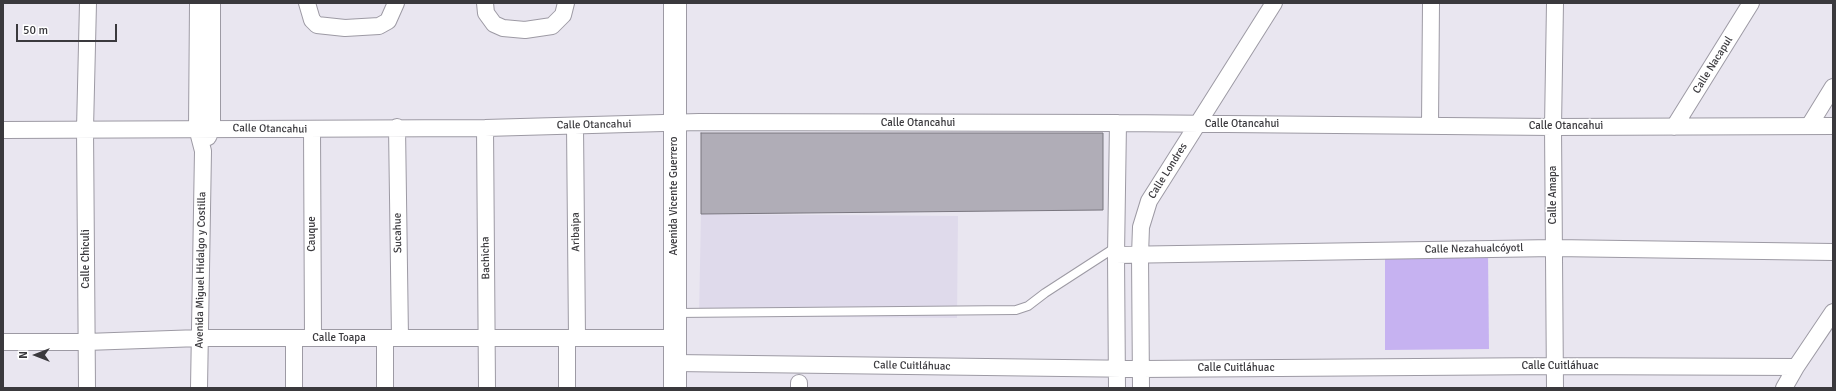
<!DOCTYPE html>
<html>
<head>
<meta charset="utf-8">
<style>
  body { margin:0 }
  #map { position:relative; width:1836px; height:391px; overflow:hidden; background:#e9e6f0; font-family:Signika,sans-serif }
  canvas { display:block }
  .frame { position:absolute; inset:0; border:4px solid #3a393d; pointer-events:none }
  .north { position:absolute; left:16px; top:335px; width:40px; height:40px; -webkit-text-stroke:3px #fff; paint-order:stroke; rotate:270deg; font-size:11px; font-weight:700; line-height:16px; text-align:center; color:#3a393d }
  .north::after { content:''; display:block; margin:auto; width:14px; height:18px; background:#3a393d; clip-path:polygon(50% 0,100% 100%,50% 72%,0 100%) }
  .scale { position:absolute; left:16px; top:24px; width:101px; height:18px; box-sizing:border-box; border:2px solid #3a393d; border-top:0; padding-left:5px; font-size:12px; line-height:14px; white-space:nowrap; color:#3a393d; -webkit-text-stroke:3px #fff; paint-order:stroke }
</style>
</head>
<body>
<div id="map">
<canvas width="1836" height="391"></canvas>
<div class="frame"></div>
<div class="north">N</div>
<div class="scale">50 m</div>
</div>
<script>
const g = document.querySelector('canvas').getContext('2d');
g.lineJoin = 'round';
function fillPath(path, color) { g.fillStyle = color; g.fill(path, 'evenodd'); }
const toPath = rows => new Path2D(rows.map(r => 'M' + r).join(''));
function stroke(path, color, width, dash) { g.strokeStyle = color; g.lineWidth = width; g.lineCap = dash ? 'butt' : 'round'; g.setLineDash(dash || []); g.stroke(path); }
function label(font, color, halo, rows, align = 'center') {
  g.font = font + ' Signika,sans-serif'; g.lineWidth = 3; g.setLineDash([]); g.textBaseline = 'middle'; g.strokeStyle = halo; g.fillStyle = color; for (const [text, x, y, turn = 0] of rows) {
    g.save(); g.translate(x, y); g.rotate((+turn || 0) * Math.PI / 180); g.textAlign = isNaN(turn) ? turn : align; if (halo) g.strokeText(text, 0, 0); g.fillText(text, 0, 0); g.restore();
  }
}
fillPath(toPath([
  [701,214,958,216,957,318,699,316]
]), '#dfdaeb');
fillPath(toPath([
  [1385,253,1488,253,1489,349,1385,350]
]), '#c6b2f1');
const building = toPath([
  [701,133,1103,133,1103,210,701,214,701,133]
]);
fillPath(building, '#b0adb7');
stroke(building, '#79767f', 1);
const service = toPath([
  [675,313,1016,310,1028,306,1045,293,1116,247]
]);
const minor = toPath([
  [198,3,197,128,203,151,199,388],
  [307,3,312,20,317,25,345,28,379,26,388,21,396,3],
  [485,3,486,13,494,24,503,28,525,30,552,26,563,15,566,3],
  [1430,125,1431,3],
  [575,126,577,338],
  [1809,126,1833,87],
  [397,127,400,338],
  [1674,127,1751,3],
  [485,128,487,388],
  [312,129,313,338],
  [3,130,485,128,699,122,1118,123,1553,127,1833,126],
  [208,137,212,128,212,3],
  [1116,255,1554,248,1833,252],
  [294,338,294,388],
  [385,338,385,388],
  [567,339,567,388],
  [3,342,86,342,200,338,674,338],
  [675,363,1141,369,1555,366,1796,367],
  [799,383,799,388],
  [87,388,85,129,88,3],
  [1117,388,1116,255,1118,123],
  [1141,388,1140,255,1141,227,1149,201,1274,3],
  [1555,388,1553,127,1555,3],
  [1784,388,1796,367,1833,312]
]);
const secondary = toPath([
  [675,3,675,388]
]);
stroke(service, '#9d9aa4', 10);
stroke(minor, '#9d9aa4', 18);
stroke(secondary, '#9d9aa4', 24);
stroke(service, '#fff', 8);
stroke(minor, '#fff', 16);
stroke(secondary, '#fff', 22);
label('11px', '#3a393d', '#fff', [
  ["Calle Nacapul",1713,65,-58],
  ["Calle Otancahui",918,123],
  ["Calle Otancahui",1242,124],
  ["Calle Otancahui",594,125,-1],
  ["Calle Otancahui",1566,126],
  ["Calle Otancahui",270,129,1],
  ["Calle Londres",1168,171,-58],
  ["Calle Amapa",1553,195,-90],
  ["Avenida Vicente Guerrero",674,196,-90],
  ["Aribaipa",576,232,-91],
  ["Sucahue",398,233,-91],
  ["Cauque",312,234,-90],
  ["Calle Nezahualcóyotl",1474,249,-1],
  ["Bachicha",486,258,-91],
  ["Calle Chiculi",86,259,-90],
  ["Avenida Miguel Hidalgo y Costilla",201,270,-89],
  ["Calle Toapa",339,338],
  ["Calle Cuitláhuac",912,366,1],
  ["Calle Cuitláhuac",1560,366],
  ["Calle Cuitláhuac",1236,368]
]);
</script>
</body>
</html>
